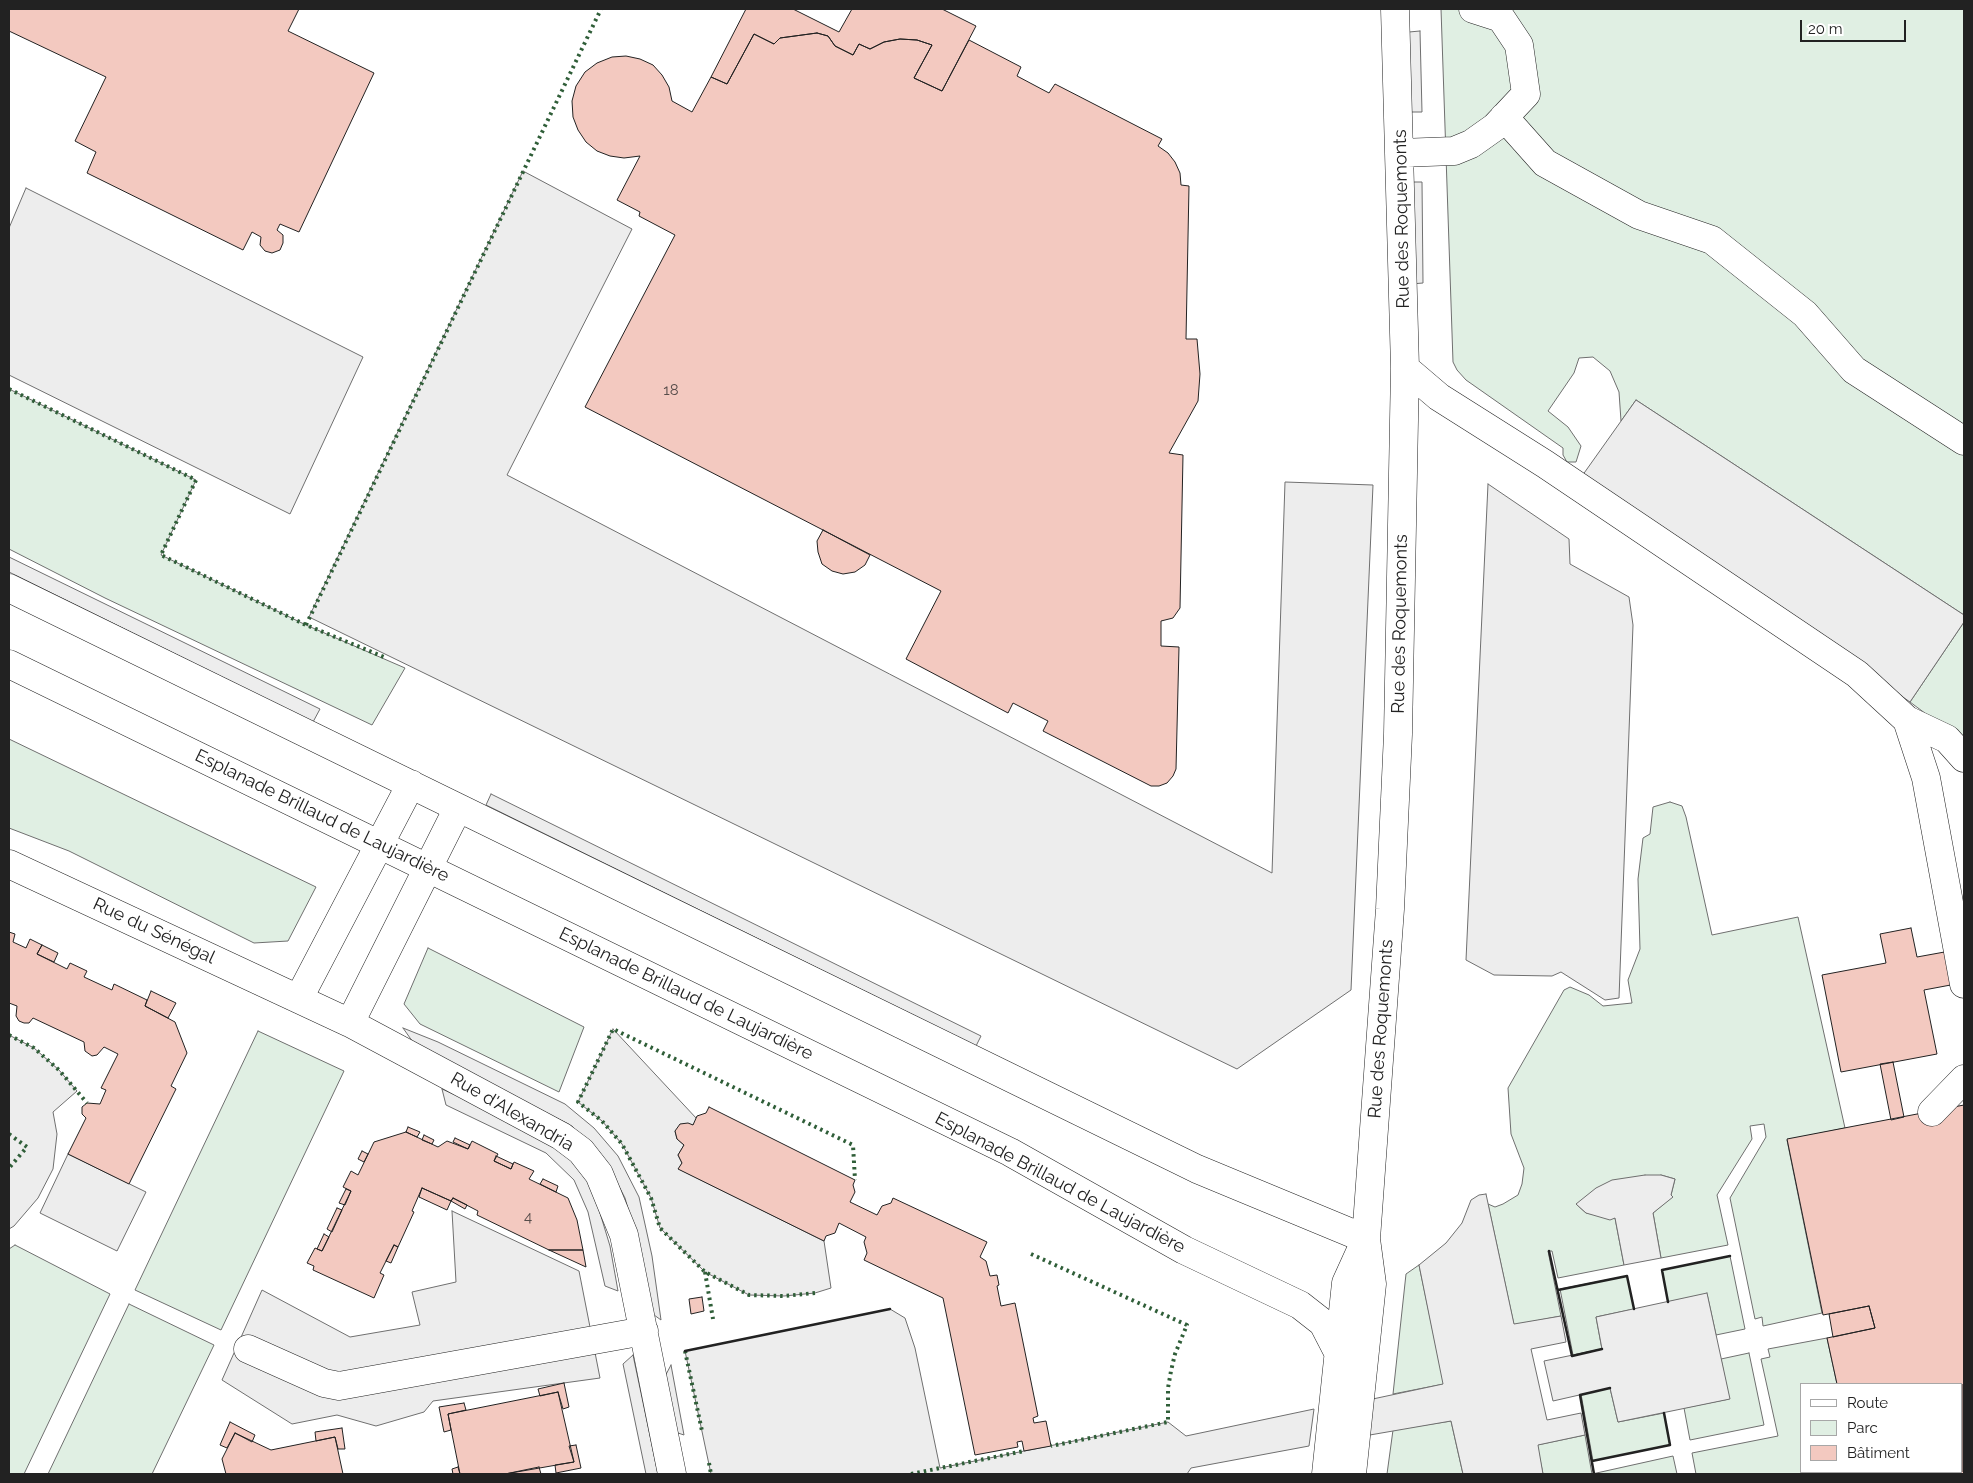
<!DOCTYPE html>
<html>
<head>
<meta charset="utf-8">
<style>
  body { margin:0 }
  #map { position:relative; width:1973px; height:1483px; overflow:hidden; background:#fff; font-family:Raleway,sans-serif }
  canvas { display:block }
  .frame { position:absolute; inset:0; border:10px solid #222; pointer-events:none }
  .legend { position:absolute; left:1800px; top:1383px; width:162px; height:90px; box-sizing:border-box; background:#fff; border:1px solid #a7a7a7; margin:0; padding:6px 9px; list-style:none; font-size:15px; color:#222 }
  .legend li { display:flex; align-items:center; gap:10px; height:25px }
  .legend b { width:25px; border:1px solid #a7a7a7 }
  .scale { position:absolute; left:1800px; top:20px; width:106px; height:22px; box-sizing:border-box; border:2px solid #222; border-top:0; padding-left:6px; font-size:15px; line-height:18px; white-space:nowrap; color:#222; -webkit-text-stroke:4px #fff; paint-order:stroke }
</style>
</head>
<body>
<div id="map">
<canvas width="1973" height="1483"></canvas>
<div class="frame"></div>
<ul class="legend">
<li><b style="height:6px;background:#fff"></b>Route</li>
<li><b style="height:14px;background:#e0efe3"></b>Parc</li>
<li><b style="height:14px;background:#f3c9c0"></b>Bâtiment</li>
</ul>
<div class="scale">20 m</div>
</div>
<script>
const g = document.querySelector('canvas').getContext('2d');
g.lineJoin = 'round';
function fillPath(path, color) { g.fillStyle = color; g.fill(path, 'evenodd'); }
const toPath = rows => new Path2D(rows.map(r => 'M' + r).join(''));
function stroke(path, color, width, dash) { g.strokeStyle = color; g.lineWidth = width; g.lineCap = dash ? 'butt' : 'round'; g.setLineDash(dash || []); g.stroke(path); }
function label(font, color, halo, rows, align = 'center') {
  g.font = font + ' Raleway,sans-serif'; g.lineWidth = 4; g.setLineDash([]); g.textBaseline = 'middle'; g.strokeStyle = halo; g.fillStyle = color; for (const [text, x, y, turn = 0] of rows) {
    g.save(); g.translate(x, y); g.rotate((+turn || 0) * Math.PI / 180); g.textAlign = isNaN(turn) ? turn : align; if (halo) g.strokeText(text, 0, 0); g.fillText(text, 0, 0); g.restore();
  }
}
const green = toPath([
  [1441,9,1964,9,1964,615,1636,400,1621,421,1619,392,1610,371,1593,357,1579,358,1574,373,1548,411,1568,427,1581,446,1576,462,1567,462,1563,455,1563,448,1466,380,1457,370,1453,362,1441,9],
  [9,389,196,480,161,555,306,625,405,668,372,725,105,598,9,549,9,389],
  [1964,622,1964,746,1953,734,1910,702,1964,622],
  [9,739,316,887,288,941,254,943,69,851,9,828,9,739],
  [1670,802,1682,806,1686,817,1712,935,1798,917,1845,1128,1787,1140,1822,1313,1763,1326,1762,1317,1755,1319,1730,1198,1766,1137,1764,1124,1750,1126,1752,1139,1717,1195,1728,1245,1661,1258,1653,1213,1672,1197,1671,1195,1675,1179,1661,1175,1576,1204,1586,1213,1615,1218,1624,1265,1558,1278,1552,1251,1548,1251,1561,1316,1514,1325,1488,1204,1495,1207,1503,1204,1518,1195,1522,1184,1524,1168,1511,1134,1508,1088,1564,990,1570,987,1589,995,1603,1006,1632,1003,1628,980,1640,949,1638,879,1643,838,1650,834,1653,807,1670,802],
  [428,948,584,1027,559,1092,420,1024,404,1004,428,948],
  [258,1031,344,1071,221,1330,135,1290,258,1031],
  [15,1245,110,1294,24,1474,9,1474,9,1249,15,1245],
  [1730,1256,1745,1329,1716,1335,1707,1294,1668,1302,1662,1270,1730,1256],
  [1419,1265,1444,1384,1393,1394,1406,1274,1419,1265],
  [1627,1276,1634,1309,1596,1317,1602,1349,1573,1355,1560,1289,1627,1276],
  [129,1304,214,1345,152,1474,48,1474,129,1304],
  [1827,1338,1837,1384,1802,1384,1802,1472,1855,1472,1856,1474,1696,1474,1692,1453,1778,1436,1761,1359,1770,1357,1768,1349,1827,1338],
  [1749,1353,1764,1425,1690,1440,1684,1408,1729,1399,1721,1359,1749,1353],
  [1610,1388,1618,1422,1664,1413,1670,1445,1593,1461,1581,1394,1610,1388],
  [1451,1421,1463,1474,1387,1474,1393,1430,1451,1421],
  [1585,1435,1592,1474,1673,1456,1677,1474,1543,1474,1537,1445,1585,1435]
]);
fillPath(green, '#e0efe3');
stroke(green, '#6f6f6f', 1);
const parking = toPath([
  [1420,31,1422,112,1411,112,1409,32,1420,31],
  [523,171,632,229,507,475,1272,873,1285,482,1373,485,1351,990,1237,1069,309,617,523,171],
  [1411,182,1422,182,1423,283,1411,284,1411,182],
  [26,188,363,357,290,514,9,375,9,228,26,188],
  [1636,400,1964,615,1964,622,1910,702,1582,476,1636,400],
  [1488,484,1569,539,1570,564,1629,597,1633,625,1619,998,1605,1000,1561,972,1552,976,1494,975,1466,960,1488,484],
  [9,557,320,709,313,722,9,572,9,557],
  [491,794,981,1036,976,1046,486,805,491,794],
  [403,1028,438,1042,565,1104,594,1128,618,1156,639,1197,652,1256,661,1320,650,1312,637,1240,625,1198,608,1165,572,1126,415,1045,403,1028],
  [613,1029,697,1119,693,1125,675,1131,677,1139,684,1145,678,1155,682,1163,679,1169,824,1241,831,1288,815,1293,784,1296,749,1295,705,1272,660,1228,651,1198,622,1144,602,1121,578,1102,613,1029],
  [9,1035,34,1048,59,1070,77,1091,53,1112,57,1134,53,1169,38,1198,14,1226,9,1229,9,1035],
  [442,1089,533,1130,568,1152,590,1180,610,1246,618,1291,605,1286,588,1212,574,1180,546,1153,446,1105,442,1089],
  [68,1154,146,1192,117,1251,40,1213,68,1154],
  [1645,1175,1661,1175,1675,1179,1671,1195,1673,1197,1653,1213,1661,1258,1624,1265,1615,1218,1610,1220,1586,1213,1576,1204,1596,1188,1612,1180,1645,1175],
  [1486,1194,1514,1324,1561,1316,1566,1342,1531,1349,1547,1420,1581,1413,1585,1435,1538,1445,1543,1474,1463,1474,1451,1421,1364,1436,1368,1400,1443,1384,1419,1265,1446,1243,1462,1223,1471,1200,1479,1195,1486,1194],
  [452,1211,579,1271,600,1378,433,1401,424,1412,376,1426,337,1415,292,1424,222,1380,262,1290,350,1337,420,1325,412,1292,456,1282,452,1211],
  [1707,1293,1730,1399,1618,1422,1610,1388,1553,1401,1544,1361,1602,1349,1596,1317,1707,1293],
  [890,1309,905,1318,915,1348,940,1468,1168,1422,1186,1436,1314,1409,1309,1446,1191,1468,1187,1474,711,1474,685,1351,890,1309],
  [633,1355,658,1474,646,1474,623,1364,633,1355],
  [671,1365,684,1435,672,1431,662,1382,671,1365]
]);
fillPath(parking, '#ededed');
stroke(parking, '#6f6f6f', 1);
const building = toPath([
  [9,9,299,9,288,31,374,73,299,232,280,224,277,230,283,235,283,243,280,250,272,253,265,251,260,245,261,237,252,232,243,250,87,173,96,152,75,141,106,77,9,31,9,9],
  [746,9,793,9,839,32,852,9,942,9,976,26,942,91,914,78,932,45,917,40,900,39,884,42,870,49,859,44,853,55,835,46,828,36,817,33,780,38,774,44,754,34,727,84,711,77,746,9],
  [817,33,828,36,835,46,853,55,859,44,870,49,884,42,900,39,917,40,932,45,914,78,942,91,969,40,1021,67,1017,76,1049,93,1055,84,1162,139,1158,146,1168,153,1175,162,1180,173,1181,185,1189,186,1186,339,1197,339,1200,374,1198,401,1169,453,1183,455,1180,608,1173,618,1161,621,1161,646,1179,647,1176,769,1173,776,1167,783,1159,786,1151,786,1043,731,1048,721,1013,703,1008,713,906,659,941,591,585,407,675,235,639,216,640,212,617,200,640,156,624,158,610,156,597,151,586,142,578,130,573,117,572,101,576,86,585,72,597,63,612,57,626,56,640,59,653,65,662,75,669,87,672,101,692,112,711,77,727,84,754,34,774,44,780,38,817,33],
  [823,530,870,555,865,565,855,572,843,574,832,571,822,564,818,552,817,541,823,530],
  [1911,928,1917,957,1950,951,1956,984,1924,990,1937,1054,1841,1072,1822,975,1886,963,1880,934,1911,928],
  [9,932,15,934,13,942,26,948,30,939,42,945,37,954,67,969,70,963,87,971,84,977,112,990,114,984,147,1000,145,1006,175,1022,187,1053,171,1086,176,1089,129,1184,68,1154,86,1118,82,1114,82,1107,87,1103,100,1104,106,1090,101,1088,118,1054,104,1047,97,1055,92,1056,85,1051,84,1042,33,1018,29,1023,24,1023,19,1021,16,1016,17,1006,9,1003,9,932],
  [42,945,58,953,54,962,37,954,42,945],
  [151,991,176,1003,168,1018,145,1006,151,991],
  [1893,1062,1904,1117,1891,1120,1880,1064,1893,1062],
  [1964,1105,1964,1474,1856,1474,1855,1472,1962,1472,1962,1384,1837,1384,1827,1338,1875,1328,1869,1306,1823,1315,1787,1139,1964,1105],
  [709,1107,855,1180,853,1185,855,1192,850,1202,877,1215,882,1206,891,1203,893,1198,987,1242,980,1257,986,1261,990,1276,997,1275,999,1285,997,1286,1001,1306,1015,1303,1038,1416,1033,1418,1034,1423,1046,1421,1051,1446,1024,1451,1022,1441,1017,1442,1018,1447,975,1455,943,1298,864,1260,867,1253,864,1242,866,1237,839,1223,835,1233,826,1236,824,1241,678,1169,682,1163,678,1155,684,1145,677,1139,675,1131,680,1124,688,1123,693,1125,697,1116,706,1113,709,1107],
  [408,1127,420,1132,417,1137,406,1132,408,1127],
  [406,1132,438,1147,447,1141,468,1149,472,1141,498,1154,494,1161,511,1169,514,1162,534,1171,529,1179,568,1198,577,1220,583,1250,549,1250,477,1215,478,1211,453,1198,451,1201,422,1188,412,1211,414,1212,398,1247,394,1245,380,1273,384,1275,374,1298,313,1270,314,1266,307,1263,315,1248,322,1251,351,1191,343,1187,351,1171,358,1175,374,1142,406,1132],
  [424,1135,434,1140,432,1144,422,1140,424,1135],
  [455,1138,470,1145,468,1149,453,1142,455,1138],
  [362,1151,368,1154,364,1162,358,1159,362,1151],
  [496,1156,513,1164,511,1169,494,1161,496,1156],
  [543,1179,558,1186,556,1192,540,1184,543,1179],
  [422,1188,451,1201,447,1210,419,1197,422,1188],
  [346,1189,351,1191,345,1205,339,1203,346,1189],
  [453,1198,467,1205,465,1209,451,1201,453,1198],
  [337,1208,342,1210,332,1232,327,1229,337,1208],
  [324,1234,329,1237,322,1251,317,1249,324,1234],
  [394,1245,398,1247,391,1263,386,1261,394,1245],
  [549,1250,583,1250,586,1267,549,1250],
  [702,1297,704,1311,691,1314,689,1299,702,1297],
  [1869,1306,1875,1328,1833,1337,1829,1314,1869,1306],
  [564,1383,569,1407,563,1409,558,1392,540,1396,538,1389,564,1383],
  [558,1392,574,1462,505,1474,460,1474,448,1414,558,1392],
  [464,1403,466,1410,448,1414,451,1430,444,1432,439,1407,464,1403],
  [230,1422,255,1435,252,1442,235,1433,227,1448,220,1445,230,1422],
  [342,1428,345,1449,338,1449,335,1437,316,1441,315,1432,342,1428],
  [235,1433,271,1450,335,1437,343,1474,226,1474,222,1459,235,1433],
  [576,1445,581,1468,556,1473,555,1465,574,1462,569,1446,576,1445],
  [458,1467,460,1474,453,1474,452,1469,458,1467],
  [539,1467,541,1474,505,1474,539,1467]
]);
fillPath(building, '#f3c9c0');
stroke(building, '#222', 1);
const minor = toPath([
  [1504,117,1545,163,1639,215,1712,240,1805,314,1854,370,1964,441],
  [1400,153,1454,151,1471,144,1495,127,1526,94,1519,45,1501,18,1473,9],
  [1405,368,1439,397,1545,464,1857,674,1907,720,1947,739,1964,758],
  [9,588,1197,1169,1366,1239],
  [9,664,1010,1152,1184,1250,1300,1305,1323,1323,1339,1354],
  [1907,720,1926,778,1964,984],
  [9,864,350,1023,561,1136,581,1151,599,1174,624,1235,672,1474],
  [299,998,411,784],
  [350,1023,458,808],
  [1932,1112,1964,1079],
  [248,1349,324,1383,339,1386,644,1331],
  [1326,1474,1346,1283,1366,1239],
  [1352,1474,1372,1284,1366,1239,1390,909,1398,734,1405,368,1395,9]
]);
stroke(minor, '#222', 29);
stroke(minor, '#fff', 28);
stroke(toPath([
  [9,389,196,480,161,555,306,625,384,657],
  [306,625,601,9],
  [9,1035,34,1048,59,1070,87,1103],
  [9,1134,27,1147,9,1168],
  [1031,1254,1187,1325,1175,1354,1171,1371,1168,1388,1168,1422,1051,1446],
  [705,1272,713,1319],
  [815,1293,784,1296,749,1295,705,1272,660,1228,651,1198,622,1144,602,1121,578,1102,613,1029,853,1145,855,1180],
  [685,1351,702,1431],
  [709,1463,711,1474],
  [911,1474,1024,1451]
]), '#2f5e38', 4, [2.5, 4]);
stroke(toPath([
  [1549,1251,1572,1356,1602,1349],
  [1558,1290,1627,1276,1634,1309],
  [1668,1302,1662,1270,1730,1256],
  [685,1351,890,1309],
  [1592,1461,1670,1445,1664,1413],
  [1594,1474,1580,1395,1610,1388]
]), '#222', 2.5);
label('15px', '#564c4a', null, [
  ["18",671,390],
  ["4",528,1217]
]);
label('18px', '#222', '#fff', [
  ["Rue des Roquemonts",1402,219,-91],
  ["Rue des Roquemonts",1400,624,-89],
  ["Esplanade Brillaud de Laujardière",322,816,26],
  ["Rue du Sénégal",154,931,25],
  ["Esplanade Brillaud de Laujardière",686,994,26],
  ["Rue des Roquemonts",1381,1029,-86],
  ["Rue d'Alexandria",512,1112,30],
  ["Esplanade Brillaud de Laujardière",1060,1183,28]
]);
</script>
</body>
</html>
